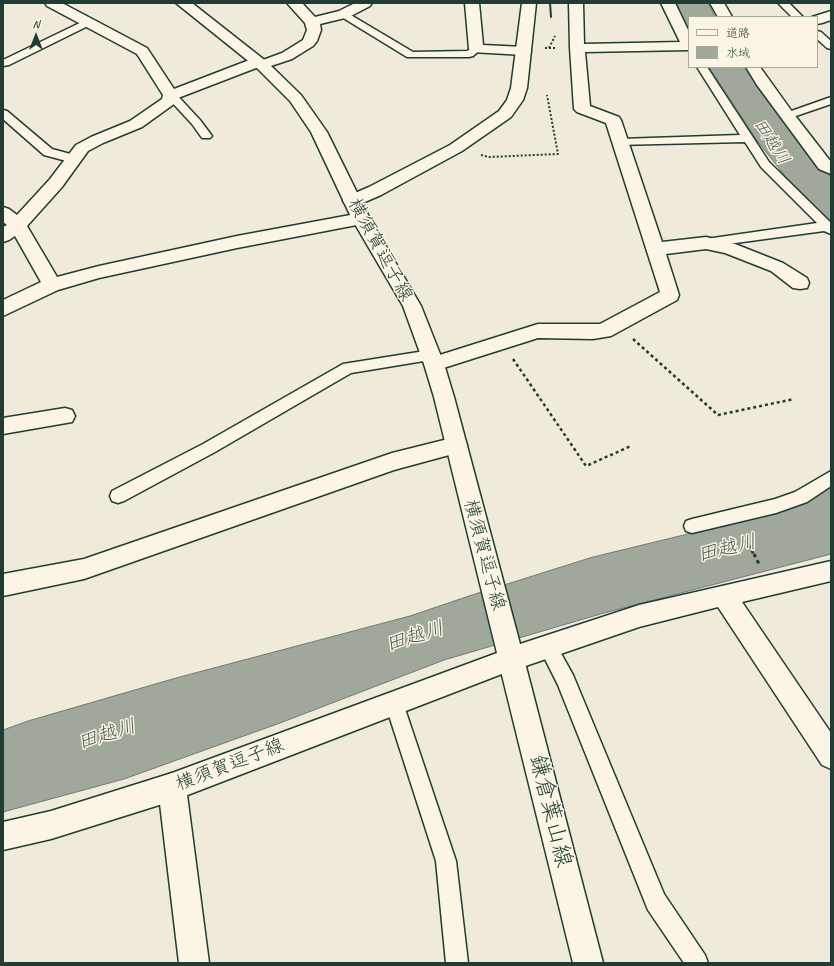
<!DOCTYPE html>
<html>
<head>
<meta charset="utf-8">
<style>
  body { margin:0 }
  #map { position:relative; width:834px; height:966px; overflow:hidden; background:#efeada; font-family:Caveat,"Klee One",sans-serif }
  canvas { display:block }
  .frame { position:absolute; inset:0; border:4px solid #1f3d34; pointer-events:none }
  .legend { position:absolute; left:688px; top:16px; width:130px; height:52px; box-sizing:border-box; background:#fcf5e5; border:1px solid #a4ab9e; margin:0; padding:5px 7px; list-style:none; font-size:12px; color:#1f3d34 }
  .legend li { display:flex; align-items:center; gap:8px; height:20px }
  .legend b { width:20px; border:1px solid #a4ab9e }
  .north { position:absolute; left:16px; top:16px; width:40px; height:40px; -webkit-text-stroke:3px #fcf5e5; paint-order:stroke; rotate:0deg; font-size:11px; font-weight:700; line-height:16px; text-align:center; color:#1f3d34 }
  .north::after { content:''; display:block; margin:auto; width:14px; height:18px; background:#1f3d34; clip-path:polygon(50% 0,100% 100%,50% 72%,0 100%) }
</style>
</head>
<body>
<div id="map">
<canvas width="834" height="966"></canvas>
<div class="frame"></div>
<ul class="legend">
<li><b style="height:5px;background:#fcf5e5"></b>道路</li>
<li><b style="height:11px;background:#9fa89a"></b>水域</li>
</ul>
<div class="north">N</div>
</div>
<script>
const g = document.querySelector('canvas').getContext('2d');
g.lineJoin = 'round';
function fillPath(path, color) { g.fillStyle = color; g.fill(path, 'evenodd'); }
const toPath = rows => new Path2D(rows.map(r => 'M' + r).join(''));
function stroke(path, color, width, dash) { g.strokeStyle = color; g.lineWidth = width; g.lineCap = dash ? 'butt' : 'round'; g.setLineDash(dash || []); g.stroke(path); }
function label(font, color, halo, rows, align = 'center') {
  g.font = font + ' Caveat,"Klee One",sans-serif'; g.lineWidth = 3; g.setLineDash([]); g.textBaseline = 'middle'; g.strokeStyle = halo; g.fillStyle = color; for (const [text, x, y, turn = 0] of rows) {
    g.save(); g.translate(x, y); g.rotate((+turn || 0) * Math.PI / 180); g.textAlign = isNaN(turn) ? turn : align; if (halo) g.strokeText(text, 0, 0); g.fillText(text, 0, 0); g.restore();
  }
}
const water = toPath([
  [676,3,708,3,715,17,689,17,689,32,676,3],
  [709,67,745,67,750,76,786,123,831,177,831,222,786,177,758,142,709,67],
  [831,486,831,554,604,613,444,660,280,723,124,779,3,812,3,730,28,721,176,678,410,616,469,596,593,557,787,510,821,494,831,486]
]);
fillPath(water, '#9fa89a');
stroke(water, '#6c7d71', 1);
const lane = toPath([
  [778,3,789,3,803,17,792,17,778,3],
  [344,11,413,52,467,51,476,46,481,49,473,56,469,57,407,57,340,16,339,14,340,12,344,11],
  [88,19,92,20,93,22,92,24,9,65,3,66,3,60,88,19],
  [817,31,821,32,831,41,831,49,827,48,817,39,817,31],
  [697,67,707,67,769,162,831,223,831,234,824,231,706,247,701,246,700,243,701,240,706,239,817,223,761,167,745,142,616,145,614,143,616,141,620,139,740,135,697,67],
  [171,92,175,93,200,120,212,136,210,138,202,138,192,124,167,97,165,95,171,92],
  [831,97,831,104,787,119,783,118,781,116,783,114,831,97],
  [3,110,7,111,52,149,78,156,80,159,78,162,74,163,44,155,3,119,3,110],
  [431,350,436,351,438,355,436,359,351,373,215,452,124,501,118,503,112,501,110,496,112,491,203,444,343,364,431,350],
  [831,471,831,486,807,502,776,513,692,533,686,531,684,526,686,521,692,519,775,499,795,492,831,471],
  [547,637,553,639,573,675,664,894,705,955,708,963,684,963,648,910,558,685,538,645,541,639,547,637],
  [394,694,401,697,403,703,456,861,468,963,446,963,436,861,385,703,387,697,394,694]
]);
const street = toPath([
  [45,3,62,3,147,48,174,89,252,59,257,58,263,60,282,53,303,40,307,30,305,23,287,3,302,3,315,17,339,11,355,3,372,3,370,6,349,17,320,24,321,30,317,41,313,46,292,59,262,69,256,68,178,98,174,104,142,127,103,143,88,151,62,187,27,226,57,277,99,266,237,236,361,213,367,215,370,219,367,223,237,248,99,278,58,290,3,316,3,300,41,282,15,236,9,240,3,242,3,227,7,225,3,222,3,207,9,209,17,215,50,179,76,145,91,137,130,121,162,99,163,95,137,54,47,6,45,3],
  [465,3,479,3,483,45,524,47,529,48,531,51,529,54,524,55,471,52,469,49,465,3],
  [569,3,583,3,584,44,680,42,661,3,675,3,689,32,689,50,585,52,590,106,619,117,621,120,662,242,706,237,735,244,783,263,807,278,809,283,807,288,800,289,793,288,771,271,725,253,706,249,666,254,679,295,677,300,611,336,593,339,538,338,434,371,427,369,424,364,427,359,538,324,600,324,660,292,606,123,577,112,574,109,570,48,569,3],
  [710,3,724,3,732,17,718,17,710,3],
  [831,11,831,20,822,23,817,24,817,17,812,17,831,11],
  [746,67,760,67,793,113,831,162,831,174,819,169,757,85,746,67],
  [65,408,72,410,75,416,72,422,3,434,3,418,65,408],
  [456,437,464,439,467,445,464,451,394,470,84,579,3,596,3,574,84,559,392,453,456,437],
  [831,561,831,581,742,602,831,733,831,769,822,765,718,607,639,627,511,671,502,667,498,659,502,651,511,647,639,605,831,561],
  [172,773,182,777,186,787,209,963,179,963,158,787,162,777,172,773]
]);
const secondary = toPath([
  [522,3,536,3,527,88,523,100,511,117,462,151,381,195,358,205,352,206,346,205,343,201,346,197,369,187,450,145,499,111,507,100,511,88,522,3],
  [511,647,520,651,524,659,603,963,573,963,498,659,502,651,511,647]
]);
const primary = toPath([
  [176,3,192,3,267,62,301,95,327,132,370,219,421,306,444,364,454,397,524,659,520,667,172,801,51,839,3,850,3,822,51,811,172,773,497,653,434,397,424,364,403,306,352,219,311,132,290,101,257,68,176,3]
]);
stroke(lane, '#1f3d34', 3);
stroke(street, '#1f3d34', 3);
stroke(secondary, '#1f3d34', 3);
stroke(primary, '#1f3d34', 3);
stroke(toPath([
  [545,48,556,48],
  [549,48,555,36],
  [481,155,489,157,558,154,547,95]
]), '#1f3d34', 2, [2, 2]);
stroke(toPath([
  [633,339,718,415,794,399],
  [513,359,586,466,631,446],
  [743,535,754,555]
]), '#1f3d34', 2.5, [3, 3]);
stroke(toPath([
  [754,554,759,564]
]), '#1f3d34', 3, [3.5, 3.5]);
fillPath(lane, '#fcf5e5');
fillPath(street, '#fcf5e5');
fillPath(secondary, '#fcf5e5');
fillPath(primary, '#fcf5e5');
stroke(toPath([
  [550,3,551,17]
]), '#1f3d34', 2);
label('italic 17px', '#455d53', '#fcf5e5', [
  ["田越川",771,142,57]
]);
label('19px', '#1f3d34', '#fcf5e5', [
  ["横須賀逗子線",380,250,61],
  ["横須賀逗子線",484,555,75],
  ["横須賀逗子線",230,765,-21]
]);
label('italic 20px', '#455d53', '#fcf5e5', [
  ["田越川",727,549,-14],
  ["田越川",415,637,-18],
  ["田越川",107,735,-18]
]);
label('23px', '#1f3d34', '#fcf5e5', [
  ["鎌倉葉山線",550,811,76]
]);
</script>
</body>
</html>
